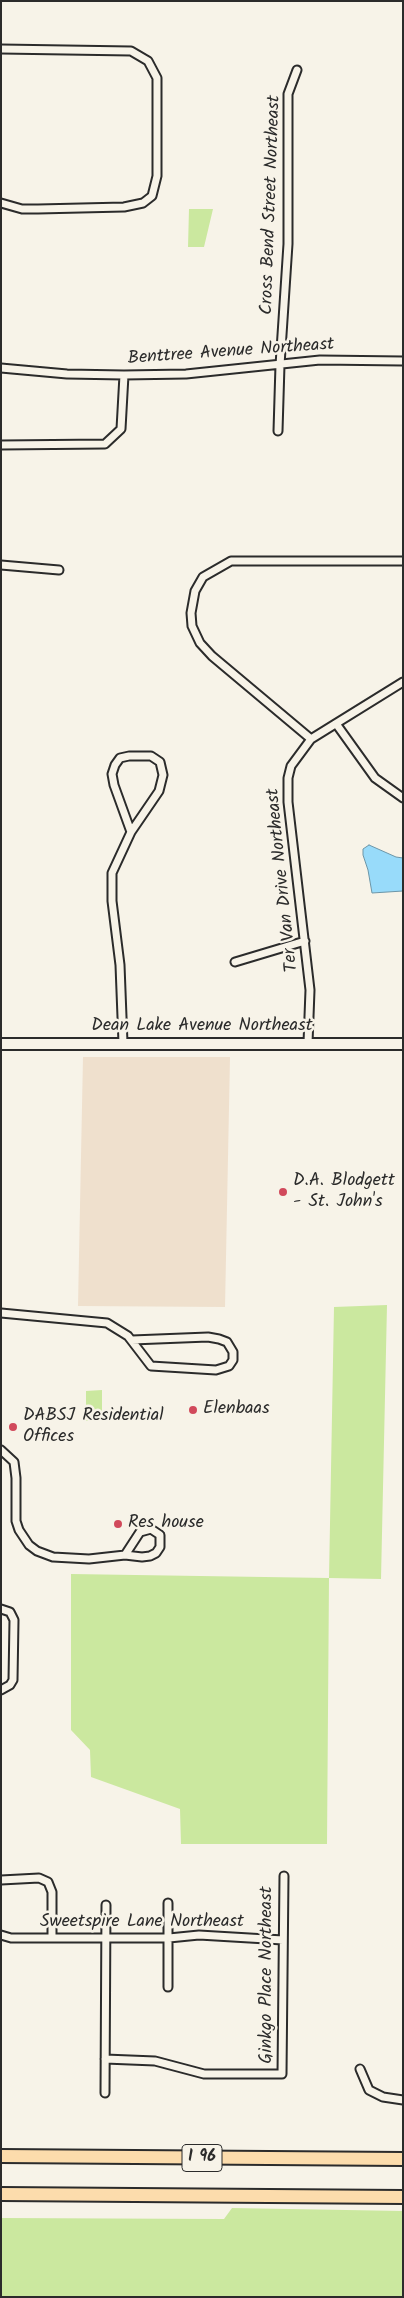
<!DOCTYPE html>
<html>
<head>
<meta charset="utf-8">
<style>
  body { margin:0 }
  #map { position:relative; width:404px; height:2298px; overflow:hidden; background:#f7f3e8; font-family:Kalam,sans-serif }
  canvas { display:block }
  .frame { position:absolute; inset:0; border:2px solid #2b2b2b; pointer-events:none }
</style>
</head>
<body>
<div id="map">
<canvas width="404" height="2298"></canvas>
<div class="frame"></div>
</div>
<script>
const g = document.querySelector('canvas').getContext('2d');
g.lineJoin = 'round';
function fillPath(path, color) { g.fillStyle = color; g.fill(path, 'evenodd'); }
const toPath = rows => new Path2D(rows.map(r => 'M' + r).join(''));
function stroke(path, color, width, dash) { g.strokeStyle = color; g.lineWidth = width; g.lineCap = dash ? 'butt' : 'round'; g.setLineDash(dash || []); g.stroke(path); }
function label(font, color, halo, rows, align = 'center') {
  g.font = font + ' Kalam,sans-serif'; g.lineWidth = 5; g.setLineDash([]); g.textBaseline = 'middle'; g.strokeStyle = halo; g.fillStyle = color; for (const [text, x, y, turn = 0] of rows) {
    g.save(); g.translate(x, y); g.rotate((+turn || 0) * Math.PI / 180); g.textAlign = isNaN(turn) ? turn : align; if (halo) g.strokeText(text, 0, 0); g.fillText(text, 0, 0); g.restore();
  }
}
fillPath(toPath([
  [83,1057,230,1057,225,1307,78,1306]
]), '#efe0cd');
fillPath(toPath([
  [189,209,213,209,204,247,188,247],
  [387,1305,381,1579,329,1578,327,1844,181,1844,180,1809,91,1777,90,1750,71,1730,71,1574,329,1578,334,1307],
  [102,1390,102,1420,86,1421,86,1391],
  [232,2208,403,2211,403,2297,1,2297,1,2218,224,2219]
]), '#cbe89f');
const water = toPath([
  [369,845,396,857,403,858,403,891,372,893,368,870,363,855,363,849,369,845]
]);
fillPath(water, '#98dbfa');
stroke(water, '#6c95a7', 1);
const street = toPath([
  [1,49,131,51,148,61,157,78,157,176,152,196,143,203,124,207,38,209,22,209,1,203],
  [1,368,67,374,124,375,186,374,320,360,403,361],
  [278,431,280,365,288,244,288,94,297,70],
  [1,445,105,444,121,429,124,375],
  [1,565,59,570],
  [337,725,375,778,403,798],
  [311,739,212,656,200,643,192,626,191,613,195,591,203,577,231,561,403,561],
  [129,756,151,756,160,762,163,775,159,791,131,832,114,785,112,774,115,765,120,758,129,756],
  [235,962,305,941],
  [123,1043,120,965,112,901,112,873,131,832],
  [308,1043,310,990,288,802,288,778,291,766,311,739,403,682],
  [1,1313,107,1323,128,1336,151,1366,216,1370,229,1366,233,1360,233,1352,227,1342,219,1339,208,1337,132,1340],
  [1,1450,14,1462,16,1478,16,1521,19,1530,29,1545,37,1551,53,1557,89,1559,125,1555,142,1557,150,1556,156,1553,160,1547,160,1535,151,1529,140,1532,125,1555],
  [1,1609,10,1612,14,1620,13,1680,10,1685,1,1690],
  [1,1880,39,1878,48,1882,52,1892,52,1938],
  [168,1903,168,1987],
  [1,1935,11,1938,169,1938,199,1935,283,1940],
  [105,2059,155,2061,204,2074,282,2074,284,1876],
  [360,2069,369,2090,383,2097,403,2100],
  [105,2093,106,1905]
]);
const secondary = toPath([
  [1,1044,403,1044]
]);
const highway = toPath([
  [1,2156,403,2159],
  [1,2194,403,2197]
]);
stroke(street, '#2b2b2b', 11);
stroke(secondary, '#2b2b2b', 14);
stroke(highway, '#2b2b2b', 16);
stroke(street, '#f7f3e8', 7);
stroke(secondary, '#f7f3e8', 10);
stroke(highway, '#fcdcac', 12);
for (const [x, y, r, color] of [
  [283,1192,5,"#d1495b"],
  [193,1410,5,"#d1495b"],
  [13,1427,5,"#d1495b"],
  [118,1524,5,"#d1495b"]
]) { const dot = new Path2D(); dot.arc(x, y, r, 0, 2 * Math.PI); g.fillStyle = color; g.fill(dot); stroke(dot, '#f7f3e8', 2); }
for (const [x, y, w] of [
  [202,2158,40]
]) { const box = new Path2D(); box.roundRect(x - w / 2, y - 13.5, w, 27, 4); g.fillStyle = '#f7f3e8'; g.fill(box); stroke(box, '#2b2b2b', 1); }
label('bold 16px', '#2b2b2b', null, [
  ["I 96",202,2158]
]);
label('18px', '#2b2b2b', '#f7f3e8', [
  ["Cross Bend Street Northeast",272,205,-88],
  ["Benttree Avenue Northeast",231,353,-4],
  ["Ter Van Drive Northeast",284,880,-96],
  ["Dean Lake Avenue Northeast",202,1027],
  ["Sweetspire Lane Northeast",142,1923],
  ["Ginkgo Place Northeast",268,1975,-90]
]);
label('18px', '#2b2b2b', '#f7f3e8', [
  ["D.A. Blodgett",293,1182],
  ["- St. John's",293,1203],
  ["Elenbaas",203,1410],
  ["DABSJ Residential",23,1417],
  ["Offices",23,1438],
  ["Res house",128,1524]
], 'left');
</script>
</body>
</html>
